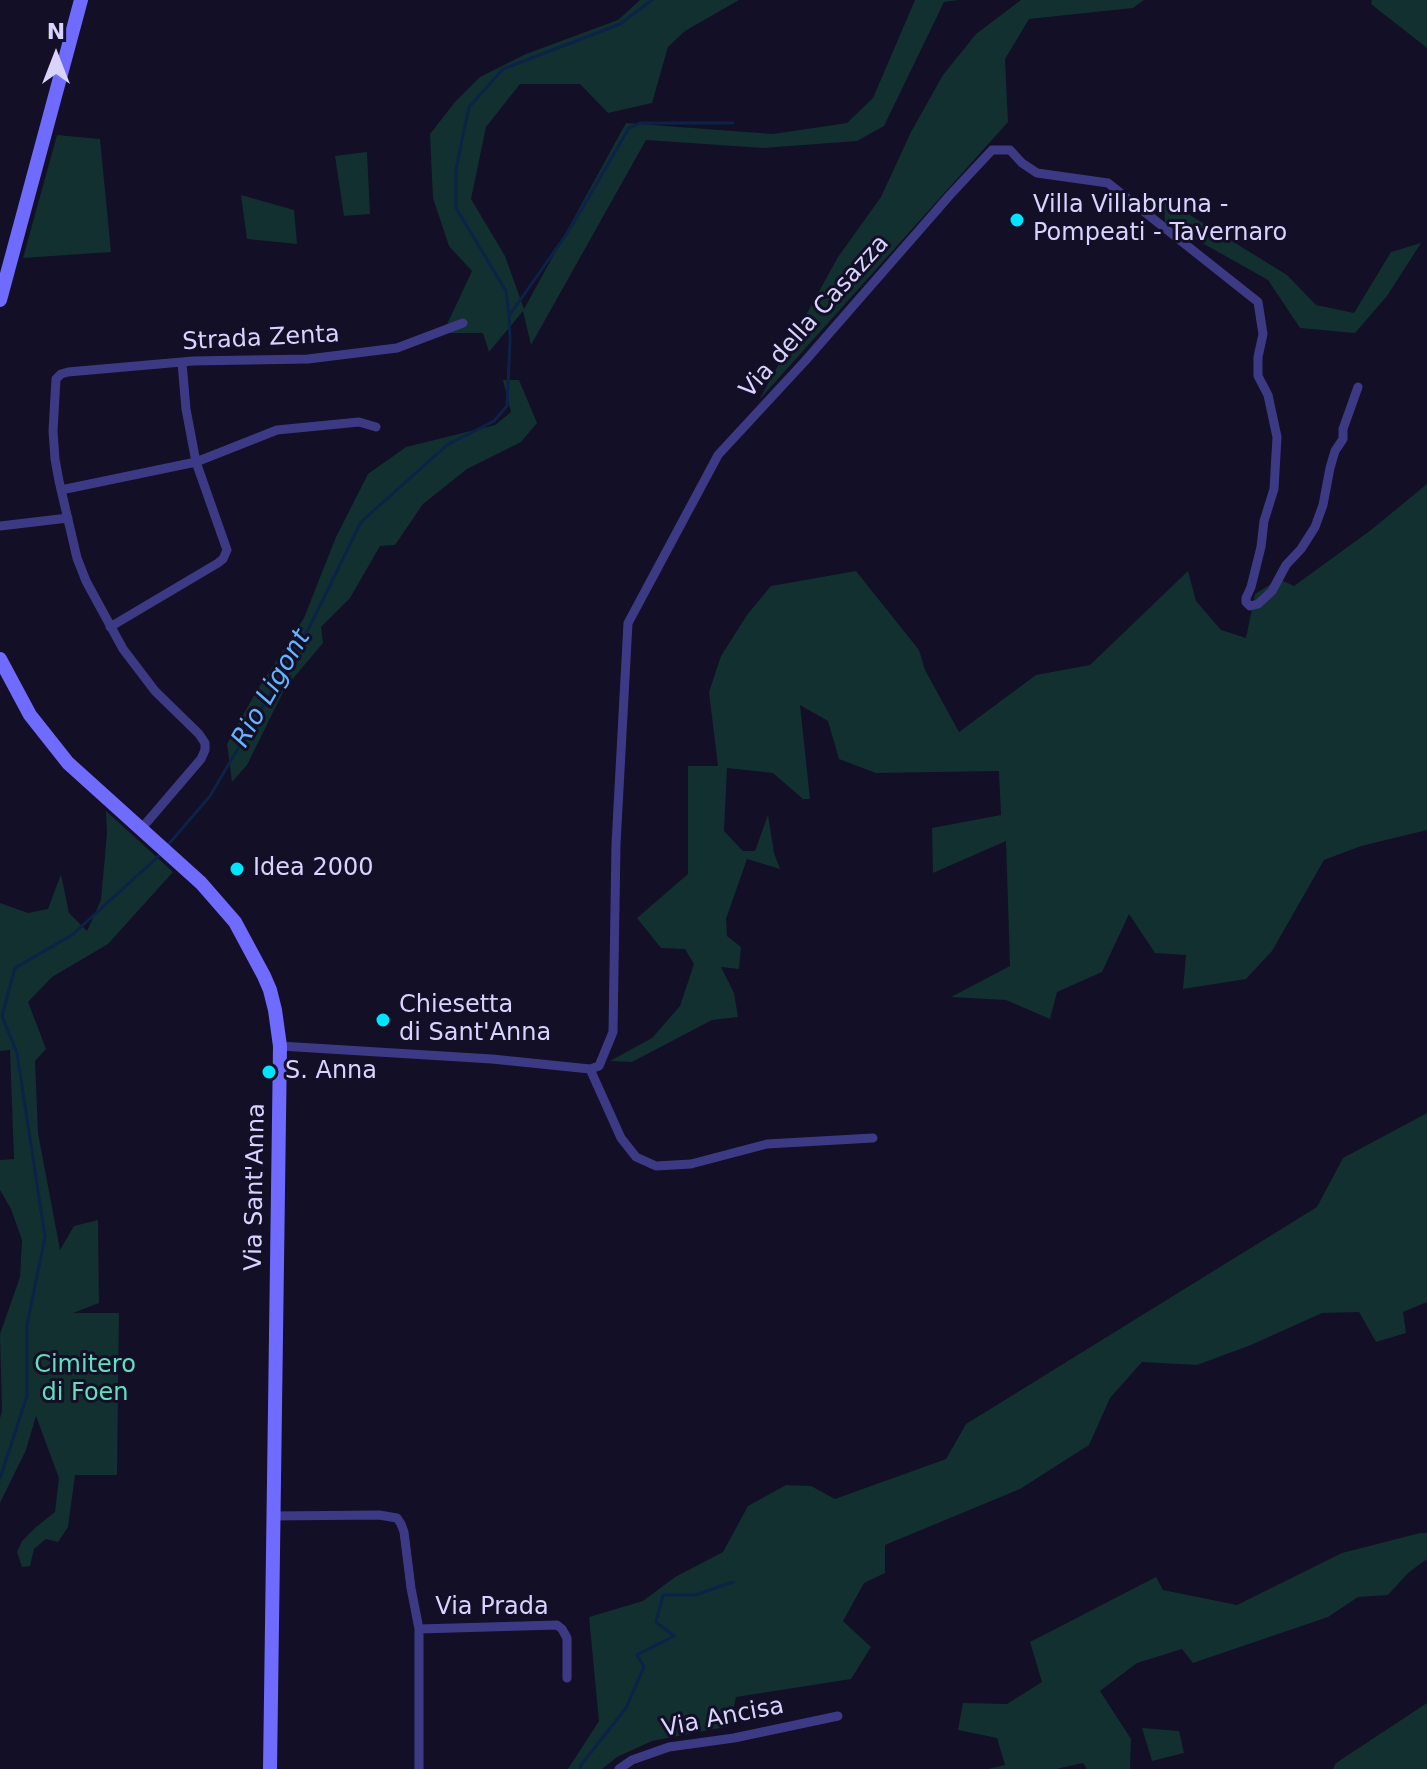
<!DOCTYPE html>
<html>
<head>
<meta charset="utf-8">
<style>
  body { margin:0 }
  #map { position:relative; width:1427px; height:1769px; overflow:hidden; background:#130f26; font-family:"DejaVu Sans",sans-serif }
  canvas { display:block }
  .north { position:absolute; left:16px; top:16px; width:80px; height:80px; -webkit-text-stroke:6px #130f26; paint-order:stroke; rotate:0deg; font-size:22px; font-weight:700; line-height:32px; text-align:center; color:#d9d4ff }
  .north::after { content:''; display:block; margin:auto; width:28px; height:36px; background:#d9d4ff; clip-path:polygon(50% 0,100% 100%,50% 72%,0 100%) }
</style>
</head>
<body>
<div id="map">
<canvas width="1427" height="1769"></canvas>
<div class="north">N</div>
</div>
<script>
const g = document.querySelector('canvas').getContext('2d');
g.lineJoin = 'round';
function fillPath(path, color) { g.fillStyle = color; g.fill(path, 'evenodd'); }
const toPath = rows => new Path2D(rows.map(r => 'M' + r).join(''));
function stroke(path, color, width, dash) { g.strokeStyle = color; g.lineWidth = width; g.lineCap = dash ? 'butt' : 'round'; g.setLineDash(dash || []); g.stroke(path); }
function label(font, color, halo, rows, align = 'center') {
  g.font = font + ' "DejaVu Sans",sans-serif'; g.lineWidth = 6; g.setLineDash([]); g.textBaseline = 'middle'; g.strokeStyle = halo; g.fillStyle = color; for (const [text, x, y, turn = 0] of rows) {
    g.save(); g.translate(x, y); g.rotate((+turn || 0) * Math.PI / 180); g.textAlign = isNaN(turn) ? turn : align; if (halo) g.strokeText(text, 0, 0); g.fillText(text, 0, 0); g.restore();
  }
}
fillPath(toPath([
  [640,0,739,0,685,31,668,47,652,103,608,113,580,84,520,84,486,127,471,199,505,256,524,309,626,123,773,134,847,123,873,98,915,0,958,0,944,2,884,126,857,141,763,148,646,140,531,345,523,311,489,352,483,333,443,333,472,271,449,246,433,198,430,134,455,102,480,77,526,54,618,20],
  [1021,0,1144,0,1133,8,1029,19,1005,59,1008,122,759,400,838,257,881,197,911,132,943,75,976,34],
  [1372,0,1427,0,1427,48,1371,4],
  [57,135,100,139,111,252,23,258],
  [367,152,370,214,344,216,335,156],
  [241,195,294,210,297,244,247,239],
  [1164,199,1287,275,1316,305,1354,313,1391,252,1421,243,1387,296,1355,333,1300,328,1268,280,1165,222],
  [503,380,519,380,537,423,521,442,467,469,423,504,395,545,380,546,350,598,321,627,323,643,285,688,247,765,232,782,227,744,256,692,304,618,336,537,368,474,406,447,495,425,511,412],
  [1427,484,1427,830,1361,846,1324,860,1272,951,1246,979,1183,989,1186,955,1155,953,1129,914,1102,972,1057,992,1050,1019,1006,1000,951,997,1010,966,1006,841,933,873,932,828,1001,815,999,771,876,773,839,759,828,721,800,705,810,799,803,799,773,773,727,768,724,831,743,851,755,851,768,815,774,853,780,869,747,859,726,919,727,936,741,947,739,969,721,967,734,993,738,1017,712,1020,632,1062,610,1061,652,1038,680,1006,694,964,685,949,661,948,637,918,688,874,688,766,718,766,709,692,721,656,747,615,771,586,856,571,919,650,925,670,959,732,1036,675,1090,665,1188,571,1196,601,1221,630,1246,638,1255,594,1279,579,1294,586,1371,530],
  [106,811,173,872,108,944,52,977,28,1002,46,1049,35,1061,38,1133,60,1250,74,1226,98,1220,99,1303,73,1313,119,1313,117,1475,75,1475,68,1527,58,1542,46,1539,34,1549,30,1566,22,1567,17,1552,22,1541,36,1527,55,1512,59,1478,36,1416,26,1450,0,1503,0,1418,2,1411,0,1334,20,1277,22,1240,11,1209,0,1190,0,1160,14,1159,10,1050,0,1051,0,903,28,913,48,909,61,874,69,913,87,931,101,900,107,833],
  [1427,1113,1427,1302,1403,1312,1406,1333,1376,1342,1359,1312,1322,1313,1251,1345,1197,1365,1142,1362,1110,1398,1089,1445,1020,1489,885,1545,885,1573,864,1583,843,1621,871,1647,851,1679,736,1697,730,1726,652,1741,617,1757,602,1769,568,1769,599,1721,589,1617,643,1601,675,1577,723,1552,748,1506,786,1485,811,1486,835,1499,946,1459,966,1424,1317,1207,1343,1158],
  [1420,1533,1427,1533,1427,1559,1408,1573,1388,1595,1358,1597,1328,1617,1193,1663,1182,1649,1137,1663,1100,1691,1131,1739,1130,1769,1087,1769,1083,1763,1056,1769,988,1769,1005,1765,997,1738,958,1730,963,1703,1007,1704,1042,1682,1030,1642,1156,1577,1163,1590,1237,1605,1342,1553],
  [1427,1703,1427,1769,1333,1769,1336,1763],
  [1142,1728,1179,1731,1184,1753,1152,1761]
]), '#12302f');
stroke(toPath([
  [509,316,570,229,629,128,640,123,733,123],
  [168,845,210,796,310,626,361,522,447,445,494,421,507,406,510,340,509,316,506,291,456,208,456,169,469,107,503,69,620,24,652,0],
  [0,1478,27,1396,27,1325,45,1237,17,1053,2,1016,15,968,72,935,161,854],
  [580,1769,581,1765,626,1708,644,1667,637,1655,674,1636,656,1622,663,1595,695,1595,733,1582]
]), '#0c2248', 3);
stroke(toPath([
  [61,490,196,462,277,430,359,422,376,427],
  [0,526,68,518],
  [110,627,218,563,223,559,227,550,196,462,186,409,182,363],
  [141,829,201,759,205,750,205,743,199,734,155,691,123,649,86,581,77,558,59,481,55,459,53,431,56,379,61,374,68,372,193,361,308,359,397,348,463,323],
  [280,1046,492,1059,590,1069,599,1066,613,1032,616,844,628,623,718,455,805,361,950,195,992,150,1010,150,1022,163,1037,173,1108,183,1258,302,1263,334,1258,357,1258,376,1268,395,1277,437,1274,489,1264,521,1261,547,1251,587,1246,598,1246,602,1250,606,1258,604,1272,591,1286,565,1301,549,1315,527,1323,505,1330,468,1335,451,1343,439,1343,429,1358,387],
  [590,1069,621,1138,636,1157,656,1166,691,1164,767,1144,873,1138],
  [272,1516,379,1515,397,1518,401,1524,404,1532,411,1588,419,1629,419,1769],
  [419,1629,557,1625,562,1629,567,1638,567,1678],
  [619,1769,632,1760,669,1747,734,1738,838,1716]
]), '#3d3a85', 9);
stroke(toPath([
  [0,300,81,0],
  [0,659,30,715,68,763,201,883,235,922,264,976,270,990,275,1010,280,1046,270,1769]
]), '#6f6bff', 14);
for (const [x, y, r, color] of [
  [1017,220,8,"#00e5ff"],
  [237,869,8,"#00e5ff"],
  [383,1020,8,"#00e5ff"],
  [269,1072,8,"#00e5ff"]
]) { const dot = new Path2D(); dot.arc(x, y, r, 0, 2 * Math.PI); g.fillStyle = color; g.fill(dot); stroke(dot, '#130f26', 3); }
label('24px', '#d9d4ff', '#130f26', [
  ["Villa Villabruna -",1033,206],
  ["Pompeati - Tavernaro",1033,234],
  ["Idea 2000",253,869],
  ["Chiesetta",399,1006],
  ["di Sant'Anna",399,1034],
  ["S. Anna",285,1072]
], 'left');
label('24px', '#d9d4ff', '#130f26', [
  ["Via della Casazza",815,317,-48],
  ["Strada Zenta",261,339,-3],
  ["Via Sant'Anna",256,1187,-89],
  ["Via Prada",492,1608],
  ["Via Ancisa",723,1718,-11]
]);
label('24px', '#5fe0c0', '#130f26', [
  ["Cimitero",85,1366],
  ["di Foen",85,1394]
]);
label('italic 26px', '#62b6ff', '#130f26', [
  ["Rio Ligont",272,689,-60]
]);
</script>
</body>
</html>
